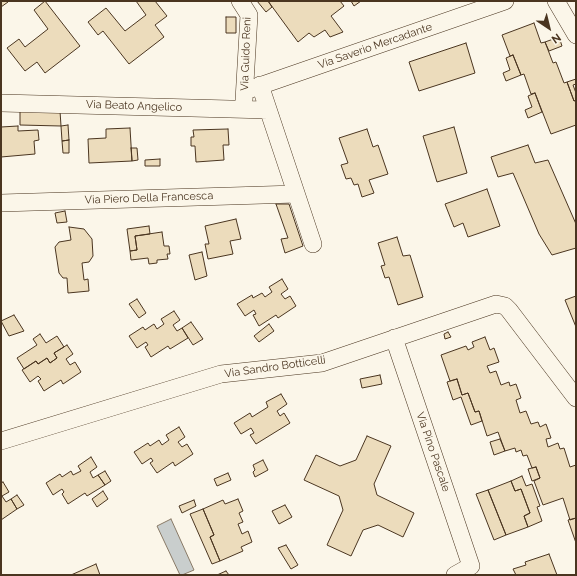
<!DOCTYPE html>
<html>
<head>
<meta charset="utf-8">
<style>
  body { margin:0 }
  #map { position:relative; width:577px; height:576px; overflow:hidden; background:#fbf6e9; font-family:Raleway,sans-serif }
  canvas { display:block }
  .frame { position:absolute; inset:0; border:2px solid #4a3520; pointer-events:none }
  .north { position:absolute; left:529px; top:8px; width:40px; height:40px; -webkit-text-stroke:3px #fbf6e9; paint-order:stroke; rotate:145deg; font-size:11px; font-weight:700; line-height:16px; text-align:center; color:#4a3520 }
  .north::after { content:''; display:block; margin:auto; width:14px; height:18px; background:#4a3520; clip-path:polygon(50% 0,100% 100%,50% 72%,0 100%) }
</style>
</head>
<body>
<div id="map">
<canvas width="577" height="576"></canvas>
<div class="frame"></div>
<div class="north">N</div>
</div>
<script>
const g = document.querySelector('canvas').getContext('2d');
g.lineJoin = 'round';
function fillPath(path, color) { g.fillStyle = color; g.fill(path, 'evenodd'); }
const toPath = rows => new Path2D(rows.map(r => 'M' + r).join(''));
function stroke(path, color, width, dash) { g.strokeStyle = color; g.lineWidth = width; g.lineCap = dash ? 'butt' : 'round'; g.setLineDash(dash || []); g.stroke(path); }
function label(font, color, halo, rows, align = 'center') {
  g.font = font + ' Raleway,sans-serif'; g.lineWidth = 3; g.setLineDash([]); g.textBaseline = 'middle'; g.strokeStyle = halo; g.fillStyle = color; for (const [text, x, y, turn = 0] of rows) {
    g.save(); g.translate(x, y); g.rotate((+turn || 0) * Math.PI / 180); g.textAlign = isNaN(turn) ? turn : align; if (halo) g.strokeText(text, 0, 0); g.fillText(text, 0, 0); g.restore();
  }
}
const water = toPath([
  [171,519,194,570,182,575,180,575,157,526,171,519]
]);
fillPath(water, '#c9cecd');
stroke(water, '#887966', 1);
const building = toPath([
  [1,1,8,1,8,2,1,7,1,1],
  [45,1,80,46,45,73,37,62,25,71,7,48,19,39,25,47,48,29,34,10,45,1],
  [136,1,155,1,167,16,155,25,164,37,129,64,103,31,98,35,88,22,106,8,125,31,146,15,136,1],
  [257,1,268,1,272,7,266,12,257,1],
  [268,1,340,1,344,6,331,16,343,32,330,37,325,30,314,37,309,33,298,42,268,1],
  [351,1,361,1,354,6,351,1],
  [226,17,236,17,236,33,226,33,226,17],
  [534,23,541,43,545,42,553,63,556,62,564,83,567,82,574,101,576,100,576,125,551,134,535,93,531,94,524,74,521,75,513,55,510,56,502,35,534,23],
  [559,37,562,46,549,51,545,42,559,37],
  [466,43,475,73,419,91,409,62,466,43],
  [513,55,521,75,506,81,503,73,510,70,506,58,513,55],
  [576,79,576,84,573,85,576,93,576,100,574,101,567,82,576,79],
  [535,93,542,112,528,118,525,110,532,107,528,96,535,93],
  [20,110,60,111,61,126,20,125,20,110],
  [68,125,69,140,62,141,61,126,68,125],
  [18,126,18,131,38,130,39,140,34,141,35,154,1,157,1,127,18,126],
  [454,127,467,173,437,182,423,136,454,127],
  [130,128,132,161,89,163,88,139,106,138,106,129,130,128],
  [228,129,229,145,223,145,224,160,196,162,195,146,191,146,191,137,194,137,193,130,228,129],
  [367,129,373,147,378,145,388,174,369,180,374,193,362,197,358,184,354,185,351,178,346,179,341,165,348,163,339,138,367,129],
  [69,140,69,153,63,153,62,141,69,140],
  [528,145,535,163,548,160,576,224,576,248,552,255,539,234,513,173,498,177,491,157,528,145],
  [131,148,137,148,138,160,132,161,131,148],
  [160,159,160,166,145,166,145,160,160,159],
  [487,189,500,226,468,237,463,223,454,227,445,204,487,189],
  [276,204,289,204,303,246,285,253,281,239,288,238,276,204],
  [65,211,67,222,57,223,55,213,65,211],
  [236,219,241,239,230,241,233,254,208,259,205,244,209,244,205,226,236,219],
  [149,226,150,234,135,236,137,250,130,251,127,229,149,226],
  [69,227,84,229,92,239,93,256,89,262,82,263,84,280,88,279,89,291,68,293,67,278,63,278,59,273,55,247,59,242,71,240,69,227],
  [162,232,164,246,169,246,170,254,167,254,168,259,157,260,157,263,149,264,148,258,131,260,130,251,137,250,135,236,162,232],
  [397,237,403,256,410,255,423,297,398,305,389,277,385,278,381,266,385,265,378,243,397,237],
  [202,252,207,276,195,280,189,255,202,252],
  [282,279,288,289,281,294,285,299,290,296,296,306,278,318,276,315,259,326,253,315,256,314,254,310,245,316,237,304,252,295,253,298,262,293,265,297,272,292,269,287,282,279],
  [576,296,576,327,565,300,576,296],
  [137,299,146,313,139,318,129,304,137,299],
  [174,311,180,320,173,325,177,331,182,328,188,338,170,349,168,346,151,357,145,347,148,345,146,342,137,348,129,336,143,327,145,330,154,324,157,329,164,324,161,319,174,311],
  [14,315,24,331,9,336,1,321,14,315],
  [191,322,203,339,193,345,182,328,191,322],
  [269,324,274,331,259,342,254,336,269,324],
  [448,332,451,337,445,339,444,334,448,332],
  [40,334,46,343,57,336,64,347,54,353,57,358,50,363,47,358,38,364,36,361,24,369,17,358,37,345,33,339,40,334],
  [485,337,490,350,494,348,499,362,487,366,490,373,496,371,501,385,509,382,510,386,516,384,521,398,516,400,520,413,526,411,531,424,538,422,540,427,546,424,551,438,546,439,548,447,558,443,560,449,564,448,570,467,576,465,576,518,570,520,563,498,543,505,534,481,540,478,536,467,532,468,527,455,523,456,521,450,516,452,515,448,505,451,498,432,487,436,479,411,475,412,468,393,462,395,457,379,450,381,441,355,466,346,468,350,474,347,472,342,485,337],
  [67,345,73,354,66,359,70,365,75,362,81,372,63,384,61,380,44,391,38,381,41,379,38,376,30,382,22,370,36,361,38,364,47,358,50,363,57,358,54,353,67,345],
  [380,375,382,384,362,388,360,379,380,375],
  [457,379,462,395,468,393,475,412,479,411,482,421,471,425,461,397,453,400,447,382,457,379],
  [281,394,287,404,277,411,280,416,284,413,290,423,256,444,250,435,254,433,251,428,241,434,234,423,250,413,252,417,268,407,266,402,281,394],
  [179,427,185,437,178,442,182,447,187,444,193,454,175,466,173,462,157,473,150,463,153,461,151,458,142,464,134,452,148,443,150,446,159,440,162,445,169,440,166,435,179,427],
  [367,436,391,446,374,484,377,495,414,513,403,537,378,525,363,530,351,556,327,545,343,510,339,496,304,480,316,455,340,466,356,460,367,436],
  [500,439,505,451,494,455,490,442,500,439],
  [91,457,97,467,90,472,93,478,98,475,105,485,87,496,85,493,68,504,62,494,64,492,62,489,53,495,46,483,60,474,62,477,71,471,73,475,81,471,78,466,91,457],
  [263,460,268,470,255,477,253,472,255,470,253,465,263,460],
  [536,467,540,478,532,481,528,469,536,467],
  [105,471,111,481,105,485,98,475,105,471],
  [228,473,231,480,217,486,214,479,228,473],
  [522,476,526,486,532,484,540,506,537,507,542,521,528,527,524,516,530,513,521,489,515,491,511,481,522,476],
  [511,481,515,491,521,489,530,513,524,516,528,527,506,535,488,490,511,481],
  [3,482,9,492,2,496,6,502,11,499,17,509,1,520,1,483,3,482],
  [488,490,506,535,494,540,476,494,488,490],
  [103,491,108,499,97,507,92,499,103,491],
  [17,495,24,505,17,509,11,499,17,495],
  [238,499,243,511,239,513,243,522,238,524,242,534,248,531,252,542,241,547,243,551,220,561,210,537,214,535,203,509,223,500,225,504,238,499],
  [194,500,196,506,182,513,179,506,194,500],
  [285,505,292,517,279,524,272,511,285,505],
  [203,509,214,535,210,537,220,561,212,564,190,514,203,509],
  [576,518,576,543,568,520,576,518],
  [286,545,298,565,291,569,278,548,286,545],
  [549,554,557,575,516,575,513,569,526,565,525,562,549,554],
  [96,564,100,575,71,575,96,564],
  [226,571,229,575,217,575,226,571]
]);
fillPath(building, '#ecdcbc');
stroke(building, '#4a3520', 1);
const street = toPath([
  [240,1,249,15,244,100],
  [556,1,576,35],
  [260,85,313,244],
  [245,91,505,1],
  [1,103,268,110],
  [1,203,296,194],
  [394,338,471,566,455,575],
  [1,441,221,374,322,363,496,304,505,306,509,310,576,398]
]);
stroke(street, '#4a3520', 18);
stroke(street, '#fbf6e9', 17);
label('11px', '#4a3520', '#fbf6e9', [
  ["Via Saverio Mercadante",375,46,-19],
  ["Via Guido Reni",246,54,-88],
  ["Via Beato Angelico",134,106,2],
  ["Via Piero Della Francesca",149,198,-2],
  ["Via Sandro Botticelli",275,367,-8],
  ["Via Pino Pascale",433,452,71]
]);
</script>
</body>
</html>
